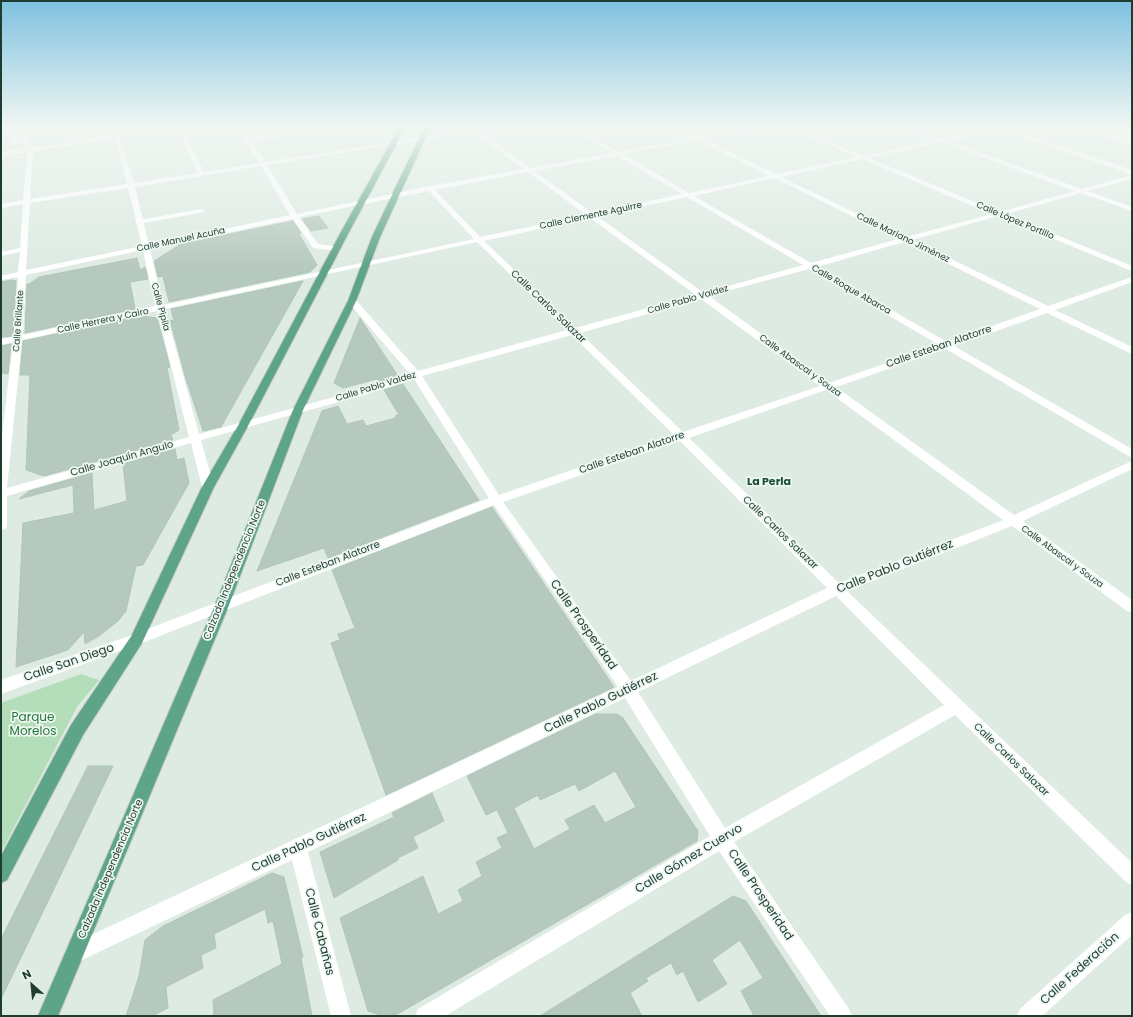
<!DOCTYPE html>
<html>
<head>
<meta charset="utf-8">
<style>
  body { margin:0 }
  #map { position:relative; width:1133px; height:1017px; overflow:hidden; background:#deebe3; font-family:Poppins,sans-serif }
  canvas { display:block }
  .frame { position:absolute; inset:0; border:2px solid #1e3c2f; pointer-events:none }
  .north { position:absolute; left:12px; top:965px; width:40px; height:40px; -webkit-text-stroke:3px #eef7f2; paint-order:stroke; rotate:333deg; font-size:11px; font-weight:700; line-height:16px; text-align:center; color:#1e3c2f }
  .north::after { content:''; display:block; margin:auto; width:14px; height:18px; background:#1e3c2f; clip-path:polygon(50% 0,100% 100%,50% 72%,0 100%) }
</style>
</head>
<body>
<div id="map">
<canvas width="1133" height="1017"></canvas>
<div class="frame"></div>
<div class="north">N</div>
</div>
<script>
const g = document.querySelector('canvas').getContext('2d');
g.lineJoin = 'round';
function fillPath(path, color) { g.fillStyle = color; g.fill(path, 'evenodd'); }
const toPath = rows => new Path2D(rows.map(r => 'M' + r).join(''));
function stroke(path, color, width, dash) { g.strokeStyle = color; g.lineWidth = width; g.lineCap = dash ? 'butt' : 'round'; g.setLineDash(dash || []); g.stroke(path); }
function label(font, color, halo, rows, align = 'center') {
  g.font = font + ' Poppins,sans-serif'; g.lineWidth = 3.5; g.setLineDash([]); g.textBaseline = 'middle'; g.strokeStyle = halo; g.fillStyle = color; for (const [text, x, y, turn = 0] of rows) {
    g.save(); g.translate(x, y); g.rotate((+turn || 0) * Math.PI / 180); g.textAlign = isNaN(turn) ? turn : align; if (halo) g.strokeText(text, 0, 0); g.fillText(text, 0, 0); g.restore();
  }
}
fillPath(toPath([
  [81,674,99,680,77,707,1,852,1,703]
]), '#b4deb9');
const building = toPath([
  [319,216,328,228,311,231,302,219,319,216],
  [293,221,301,233,299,234,317,265,310,272,169,302,163,276,158,277,154,261,181,244,293,221],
  [137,258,140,270,145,267,148,279,130,282,135,309,25,333,27,284,29,284,39,277,137,258],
  [12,280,16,281,13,336,1,337,1,282,12,280],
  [303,281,221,427,203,431,186,379,170,320,174,321,171,309,303,281],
  [141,316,157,318,170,367,167,368,179,430,171,435,173,440,44,476,26,470,30,375,20,375,23,341,141,316],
  [360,318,398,376,379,382,377,379,343,388,334,383,360,318],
  [11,344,8,374,1,373,1,346,11,344],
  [403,384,479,500,328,558,324,548,257,571,322,411,338,406,347,424,363,420,366,426,396,418,395,416,399,415,384,390,403,384],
  [175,449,177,460,184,458,189,483,143,565,136,566,126,611,118,621,99,636,85,644,84,632,68,650,16,667,23,523,74,513,73,485,19,499,29,491,92,473,94,510,127,501,123,464,175,449],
  [492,507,614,687,386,795,331,643,340,640,338,634,355,628,332,570,492,507],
  [596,714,617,714,623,718,698,831,697,841,394,1016,383,1016,368,1011,340,918,423,876,438,914,463,901,458,890,482,876,476,862,502,848,497,838,508,833,497,810,486,815,467,776,596,714],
  [615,771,636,807,605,823,594,805,565,820,570,829,534,849,514,808,538,795,540,800,575,784,579,791,615,771],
  [88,766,113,766,1,999,1,939,88,766],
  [432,793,444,821,413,837,418,848,398,858,398,860,334,898,320,852,394,817,392,813,432,793],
  [272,873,284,877,303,957,301,958,312,1016,214,1016,213,1000,282,964,273,921,268,923,265,909,214,934,216,948,201,955,203,968,166,987,168,1008,152,1016,126,1016,139,976,145,940,163,926,272,873],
  [733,896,746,901,821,1016,754,1016,741,991,763,978,740,940,712,960,727,984,698,1002,683,971,677,975,671,963,646,978,648,981,630,993,642,1016,540,1016,733,896]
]);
fillPath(building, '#b6c9be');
stroke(building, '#b0c5b9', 1);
const primary = toPath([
  [400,126,406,126,349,232,249,424,214,487,142,643,83,735,7,880,1,883,1,856,71,725,132,635,202,487,239,424,341,232,400,126],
  [425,126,431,126,380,237,356,301,303,410,229,605,58,1016,38,1016,215,605,293,410,348,301,372,237,425,126]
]);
stroke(primary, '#c0c8c5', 2);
fillPath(toPath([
  [202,209,205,211,204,212,139,224,135,222,139,220,202,209]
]), '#fff');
fillPath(toPath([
  [9,126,15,126,13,134,21,138,49,126,57,126,25,141,29,143,32,148,114,135,111,126,117,126,119,134,171,126,185,126,182,128,204,172,259,163,237,126,243,126,250,138,334,126,349,126,252,141,265,162,470,130,465,126,472,126,475,129,506,126,479,131,530,168,612,153,567,126,574,126,618,152,693,138,670,126,677,126,699,137,757,126,769,126,704,139,776,174,857,157,784,126,792,126,863,156,935,140,898,126,906,126,942,139,994,128,991,126,1000,126,1132,170,1132,174,1000,130,948,141,1082,189,1132,175,1132,179,1088,191,1132,207,1132,211,1081,193,1006,214,1132,266,1132,271,998,216,912,240,1048,306,1132,277,1132,282,1055,310,1132,347,1132,354,1047,313,954,346,1132,449,1132,458,946,349,836,387,1014,515,1132,461,1132,469,1023,521,1132,600,1132,612,1127,611,1012,526,847,591,1132,863,1132,885,1126,882,955,715,734,842,849,1009,852,1016,830,1016,719,851,445,1016,415,1016,418,1009,710,836,625,698,308,852,351,1016,331,1016,292,860,82,960,75,963,68,960,65,953,68,946,618,687,494,505,142,643,1,694,1,680,132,635,489,498,414,379,364,395,201,440,214,487,212,490,208,491,204,490,202,487,191,443,7,496,7,526,5,529,1,530,1,444,13,342,1,345,1,339,14,337,18,277,1,280,1,276,18,272,20,252,1,256,1,252,20,248,23,204,1,208,1,204,23,200,27,152,1,156,1,152,26,148,25,145,20,143,13,144,13,142,16,140,7,135,9,126],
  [177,128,198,173,134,183,120,137,177,128],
  [473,132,524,169,430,186,297,214,267,165,473,132],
  [115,138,127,184,30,199,33,151,115,138],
  [698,140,769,176,689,193,623,154,698,140],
  [941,142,1075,191,999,212,869,158,941,142],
  [617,156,682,194,593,213,534,171,617,156],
  [862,159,992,214,906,237,781,177,862,159],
  [261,166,290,215,149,245,135,187,261,166],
  [528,172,586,215,480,237,435,190,528,172],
  [775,178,898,239,811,263,694,196,775,178],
  [128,188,142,246,26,270,30,203,128,188],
  [429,191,474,239,163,305,150,249,293,219,313,248,337,251,340,251,340,247,318,244,299,217,429,191],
  [687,197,803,265,704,293,597,216,687,197],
  [590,218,696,295,575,328,484,241,590,218],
  [477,242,567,330,418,371,355,299,349,299,348,301,349,303,410,374,356,391,199,434,165,309,477,242],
  [904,242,1040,309,947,342,817,267,904,242],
  [143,250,155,306,23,335,26,275,143,250],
  [809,269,939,345,829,383,709,296,809,269],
  [701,299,820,386,683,432,580,333,701,299],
  [157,311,189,437,7,488,22,340,157,311],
  [572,335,674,435,499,495,422,376,572,335],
  [826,390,1003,520,839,583,689,438,826,390],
  [680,441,827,588,631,681,503,502,680,441],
  [836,596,944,705,725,828,638,692,836,596],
  [1073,126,1082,126,1132,142,1132,146,1073,126],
  [1132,912,1132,935,1042,1016,1017,1016,1020,1009,1125,915,1132,912]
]), '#fff');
fillPath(primary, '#5ea488');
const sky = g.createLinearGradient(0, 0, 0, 268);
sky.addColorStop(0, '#7ec1e0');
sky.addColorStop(0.47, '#f0f6f2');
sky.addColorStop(1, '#f0f6f200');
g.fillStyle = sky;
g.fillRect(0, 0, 1133, 268);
label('9px', '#1e3c2f', '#eef7f2', [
  ["Calle Clemente Aguirre",591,216,-12],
  ["Calle López Portillo",1015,221,23],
  ["Calle Mariano Jiménez",903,238,26],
  ["Calle Manuel Acuña",181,240,-12],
  ["Calle Roque Abarca",851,290,30],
  ["Calle Pablo Valdez",688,300,-16],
  ["Calle Pípila",160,307,75],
  ["Calle Brillante",19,321,-86],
  ["Calle Herrera y Cairo",103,321,-12],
  ["Calle Abascal y Souza",800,366,36],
  ["Calle Pablo Valdez",376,387,-17],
  ["Calle Abascal y Souza",1062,557,36]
]);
label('10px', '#1e3c2f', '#eef7f2', [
  ["Calle Carlos Salazar",548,307,44],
  ["Calle Esteban Alatorre",939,347,-19],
  ["Calle Esteban Alatorre",632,453,-19],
  ["Calle Joaquín Angulo",122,459,-16],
  ["Calle Carlos Salazar",780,533,44],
  ["Calle Esteban Alatorre",328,564,-21],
  ["Calzada Independencia Norte",235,570,-68],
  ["Calle Carlos Salazar",1011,760,44],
  ["Calzada Independencia Norte",111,869,-67]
]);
label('bold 11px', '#194f3a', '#eef7f2', [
  ["La Perla",769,482]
]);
label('12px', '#1e3c2f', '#eef7f2', [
  ["Calle Pablo Gutiérrez",895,567,-22],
  ["Calle Prosperidad",583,625,55],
  ["Calle San Diego",69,663,-19],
  ["Calle Pablo Gutiérrez",601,703,-26],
  ["Calle Pablo Gutiérrez",309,843,-25],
  ["Calle Gómez Cuervo",689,859,-31],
  ["Calle Prosperidad",760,895,56],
  ["Calle Cabañas",319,932,76],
  ["Calle Federación",1080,969,-42]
]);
label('12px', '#257638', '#eef7f2', [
  ["Parque",33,718],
  ["Morelos",33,732]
]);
</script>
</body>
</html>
